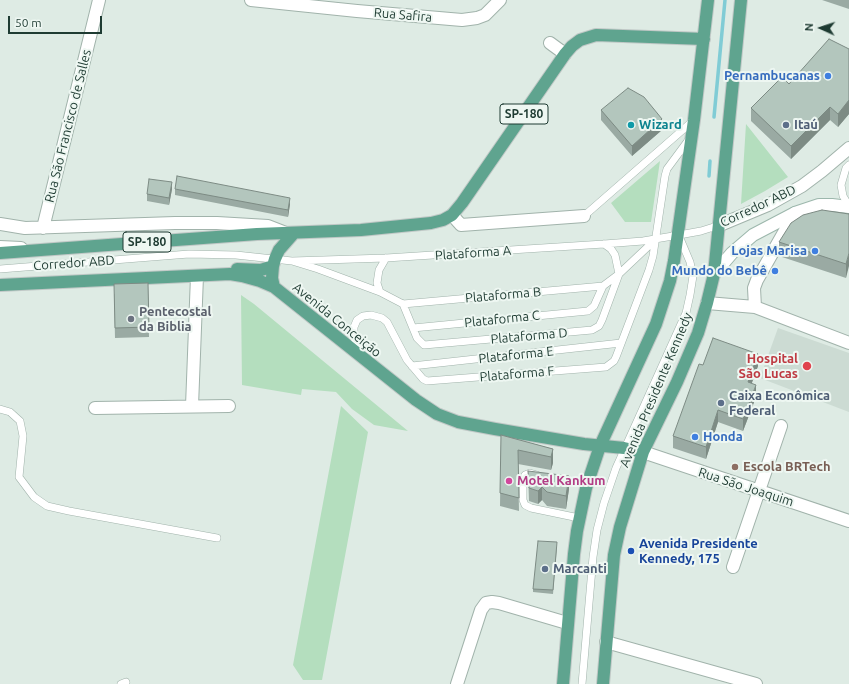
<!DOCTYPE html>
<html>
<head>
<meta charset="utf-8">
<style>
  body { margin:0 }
  #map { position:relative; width:849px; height:684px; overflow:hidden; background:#deebe4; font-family:Ubuntu,sans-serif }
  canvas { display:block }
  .north { position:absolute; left:801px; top:8px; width:40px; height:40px; -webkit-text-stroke:3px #eef7f2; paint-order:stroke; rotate:273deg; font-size:11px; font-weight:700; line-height:16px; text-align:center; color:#1e3b32 }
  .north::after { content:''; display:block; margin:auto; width:14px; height:18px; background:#1e3b32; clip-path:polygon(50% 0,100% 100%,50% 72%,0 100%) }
  .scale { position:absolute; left:8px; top:16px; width:94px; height:18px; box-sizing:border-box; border:2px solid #1e3b32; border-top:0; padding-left:5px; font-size:12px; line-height:14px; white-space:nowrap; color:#1e3b32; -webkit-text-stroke:3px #eef7f2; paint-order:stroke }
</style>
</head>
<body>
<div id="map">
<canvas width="849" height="684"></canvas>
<div class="north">N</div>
<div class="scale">50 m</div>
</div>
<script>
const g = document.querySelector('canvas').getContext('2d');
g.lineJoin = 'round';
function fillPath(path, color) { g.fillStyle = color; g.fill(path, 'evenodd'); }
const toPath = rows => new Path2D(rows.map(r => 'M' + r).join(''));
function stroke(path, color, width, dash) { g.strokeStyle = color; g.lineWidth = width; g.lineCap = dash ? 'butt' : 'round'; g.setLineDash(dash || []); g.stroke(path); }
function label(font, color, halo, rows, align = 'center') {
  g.font = font + ' Ubuntu,sans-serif'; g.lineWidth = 4; g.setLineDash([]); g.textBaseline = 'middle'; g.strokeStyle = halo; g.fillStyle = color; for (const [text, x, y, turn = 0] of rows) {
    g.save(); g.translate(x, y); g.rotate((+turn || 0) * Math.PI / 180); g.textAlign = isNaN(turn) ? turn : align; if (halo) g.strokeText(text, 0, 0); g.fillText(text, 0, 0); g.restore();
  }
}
fillPath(toPath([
  [778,328,849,353,849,412,760,378]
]), '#ccdbd3');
fillPath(toPath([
  [746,124,788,177,765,191,741,204],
  [660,161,651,222,625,222,611,203],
  [241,295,254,304,408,431,374,425,352,409,336,392,302,389,301,395,242,385],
  [341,406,368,432,322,680,303,680,293,665]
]), '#b4debe');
stroke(toPath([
  [714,117,725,0],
  [709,176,710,161]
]), '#80ccd5', 3.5);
const lane = toPath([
  [849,165,846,168,841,185,843,196,849,206],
  [584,216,694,120],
  [292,261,386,258,604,244,643,241,679,235,701,231,720,225],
  [0,269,189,254,236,255,292,261,318,269,380,292,403,304],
  [380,292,377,283,379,270,386,258],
  [403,304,417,338,424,345,592,330,599,326,602,320,619,274,615,255,611,249,604,244],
  [403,304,603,286],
  [413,328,588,311,594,306,603,286,619,274,655,240],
  [362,353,355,342,354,334,354,327,357,320,363,316,371,315,382,318,387,322,407,360,423,379,427,381,606,367,614,361,616,357,649,270,653,256,665,176,667,169,690,138],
  [412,366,621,343],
  [0,409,10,412,20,421,23,436,19,477,34,497,47,506,69,511,217,538],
  [537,475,530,473,525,475,523,479,523,500,525,505,531,508,579,518],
  [121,684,126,682],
  [582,684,593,557,597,530,604,503,616,468,686,313,690,295,693,276,690,262,679,236]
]);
const street = toPath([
  [251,0,357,11,462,20,477,18,485,15,500,0],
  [550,43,565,54],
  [452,215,461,225,584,216],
  [0,224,25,228,175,223,217,223,268,226,286,233],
  [720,225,768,205,802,186,822,171,849,148],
  [43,228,99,0],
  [0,247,21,248],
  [707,303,755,307,849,343],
  [755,307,754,288,757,280,795,213],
  [192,406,197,276],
  [95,408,229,406],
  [643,452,849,521],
  [733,567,781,426],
  [606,642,756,684],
  [457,684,481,610,486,603,492,602,499,603,567,623]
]);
const secondary = toPath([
  [714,274,732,253,753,235,795,213,819,205,832,205,849,207]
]);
const primary = toPath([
  [0,253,257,234,361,230,431,223,443,220,452,215,462,203,565,54,572,46,580,40,596,35,704,39],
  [237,269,261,270,273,266],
  [0,285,230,274,242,276,260,281,274,287,416,400,437,414,458,422,495,429,584,444,624,448,643,452],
  [274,287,272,278,273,266,275,259,279,250,294,233],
  [563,684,574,554,577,531,586,488,600,446,656,324,670,281,674,261,694,120,708,0],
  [603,684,614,555,620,527,643,452,677,382,698,333,707,303,714,274,741,0]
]);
stroke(lane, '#a1b3ab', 8);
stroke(street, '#a1b3ab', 14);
stroke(secondary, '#9cb7ac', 14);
stroke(primary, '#c0c8c6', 14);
stroke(lane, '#fff', 7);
stroke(street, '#fff', 12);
stroke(secondary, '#fff', 12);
stroke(primary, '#5fa48f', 12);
fillPath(toPath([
  [822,0,849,0,849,9],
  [849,49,849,114,838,127,830,120,791,159,751,121,751,108,789,84],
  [601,110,662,130,632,156,601,120],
  [172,189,169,205,147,201,147,194],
  [175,189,290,204,288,217,175,195],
  [849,214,846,278,779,256,779,242],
  [148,283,149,337,115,338,114,294],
  [703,365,758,366,751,384,756,397,743,431,718,422,706,459,673,448,673,436],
  [501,435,553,449,553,463,551,470,518,464,519,511,500,506],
  [528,471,569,489,566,509,547,506,542,500,538,504,529,501],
  [557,546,553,594,533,592,533,589]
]), '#9aaaa3');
fillPath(toPath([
  [849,100,849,114,838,127,838,114],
  [830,107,830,120,791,159,791,146],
  [662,119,662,130,632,156,632,146],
  [172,182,172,189,169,205,169,198],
  [290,198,290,204,288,217,288,210],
  [849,253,849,266,846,278,846,264],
  [758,354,758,366,748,394,748,382],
  [756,385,756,397,743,431,743,419],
  [718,410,718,422,706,459,706,447],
  [553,449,553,463,551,470,551,457],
  [569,476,569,489,566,509,566,496],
  [542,487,542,500,538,504,538,491]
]), '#7d8b84');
const building = toPath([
  [829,39,849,49,849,100,838,114,830,107,791,146,751,108,782,77,789,84,829,39],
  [628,88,644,97,662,119,632,146,601,110,628,88],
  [177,176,290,198,288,210,175,189,177,176],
  [149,179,172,182,169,198,147,194,149,179],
  [822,210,849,214,849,253,846,264,779,242,791,223,803,215,822,210],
  [148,283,149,327,115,328,114,284,148,283],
  [713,338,758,354,748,382,756,385,743,419,718,410,706,447,673,436,699,364,703,365,713,338],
  [501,435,553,449,551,457,518,450,519,498,500,493,501,435],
  [528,471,569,476,566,496,547,492,542,487,538,491,529,488,528,471],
  [538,541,557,542,553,590,533,589,538,541]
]);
fillPath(building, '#b3c6bd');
stroke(building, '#7d8b84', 1);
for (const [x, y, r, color] of [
  [828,76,4,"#3f7fe0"],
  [631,125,4,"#0f9aa8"],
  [786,125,4,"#5c6f8a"],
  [815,251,4,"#3f7fe0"],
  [775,271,4,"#3f7fe0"],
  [131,319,4,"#6b7280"],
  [807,366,5,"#e0444e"],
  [721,403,4,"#5c6f8a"],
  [695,437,4,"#3f7fe0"],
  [735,467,4,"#8d6e63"],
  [509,481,4,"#d1479c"],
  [631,551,4,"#1a4fb4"],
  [545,569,4,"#5c6f8a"]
]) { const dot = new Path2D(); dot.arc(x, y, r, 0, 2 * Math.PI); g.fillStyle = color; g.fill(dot); stroke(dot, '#eef7f2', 1.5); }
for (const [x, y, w] of [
  [524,114,48],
  [147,242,48]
]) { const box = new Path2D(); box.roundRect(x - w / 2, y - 10, w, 20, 3); g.fillStyle = '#eef7f2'; g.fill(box); stroke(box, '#1e3b32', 1); }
label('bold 12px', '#1e3b32', null, [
  ["SP-180",524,114],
  ["SP-180",147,242]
]);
label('13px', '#1e3b32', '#eef7f2', [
  ["Rua Safira",403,15,5],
  ["Rua São Francisco de Salles",68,126,-76],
  ["Corredor ABD",758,206,-25],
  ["Plataforma A",473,253,-4],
  ["Corredor ABD",74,263,-4],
  ["Plataforma B",503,295,-5],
  ["Plataforma C",502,319,-6],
  ["Avenida Conceição",337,320,39],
  ["Plataforma D",529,336,-5],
  ["Plataforma E",516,355,-6],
  ["Plataforma F",517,374,-5],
  ["Avenida Presidente Kennedy",656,390,-67],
  ["Rua São Joaquim",746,487,18]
]);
label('bold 13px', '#366cbe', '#eef7f2', [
  ["Pernambucanas",820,76],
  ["Lojas Marisa",807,251],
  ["Mundo do Bebê",767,271],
  ["Honda",703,437,"left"]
], 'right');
label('bold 13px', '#0d838f', '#eef7f2', [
  ["Wizard",639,125]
], 'left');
label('bold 13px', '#4e5e75', '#eef7f2', [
  ["Itaú",794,125],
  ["Caixa Econômica",729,396],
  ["Federal",729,411],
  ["Marcanti",553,569]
], 'left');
label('bold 13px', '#5b616d', '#eef7f2', [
  ["Pentecostal",139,312],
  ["da Biblia",139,327]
], 'left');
label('bold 13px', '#be3a42', '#eef7f2', [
  ["Hospital",798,359],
  ["São Lucas",798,374]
], 'right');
label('bold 13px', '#785e54', '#eef7f2', [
  ["Escola BRTech",743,467]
], 'left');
label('bold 13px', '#b23c85', '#eef7f2', [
  ["Motel Kankum",517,481]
], 'left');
label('bold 13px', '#164399', '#eef7f2', [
  ["Avenida Presidente",639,544],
  ["Kennedy, 175",639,559]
], 'left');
</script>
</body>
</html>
